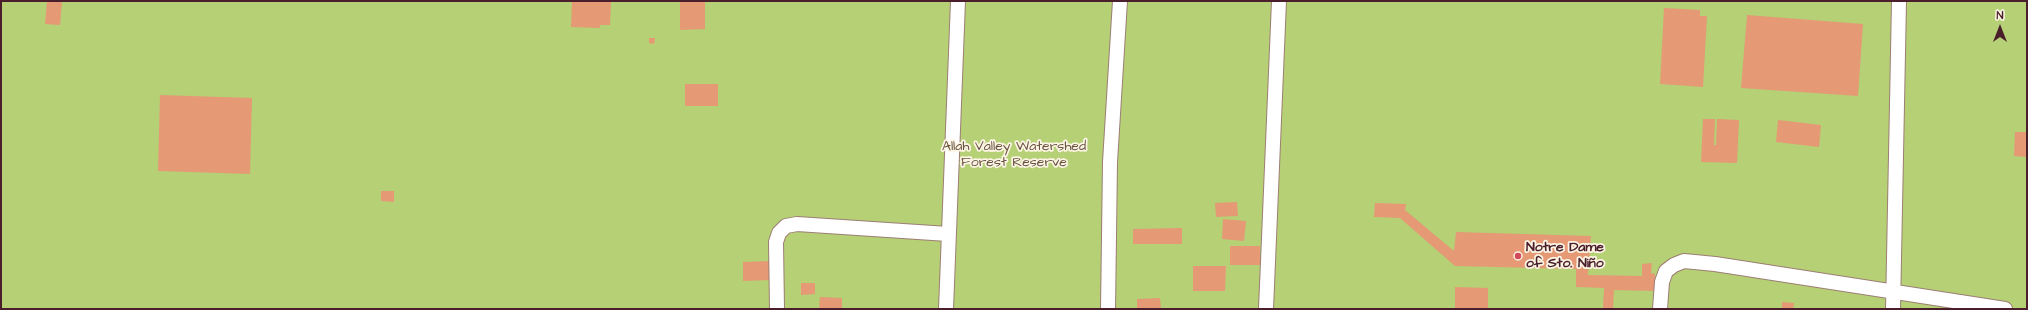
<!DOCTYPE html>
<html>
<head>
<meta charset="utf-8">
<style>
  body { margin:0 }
  #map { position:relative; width:2028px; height:310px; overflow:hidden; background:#f0ddbd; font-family:"Architects Daughter",sans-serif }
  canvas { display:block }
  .frame { position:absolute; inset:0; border:2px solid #4a1f2b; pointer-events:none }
  .north { position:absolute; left:1980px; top:8px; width:40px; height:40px; -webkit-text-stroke:3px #fcf5e5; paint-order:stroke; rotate:0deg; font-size:11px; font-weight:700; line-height:16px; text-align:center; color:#4a1f2b }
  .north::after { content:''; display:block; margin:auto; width:14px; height:18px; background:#4a1f2b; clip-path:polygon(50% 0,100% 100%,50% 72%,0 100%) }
</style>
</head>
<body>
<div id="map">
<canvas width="2028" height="310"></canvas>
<div class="frame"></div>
<div class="north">N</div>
</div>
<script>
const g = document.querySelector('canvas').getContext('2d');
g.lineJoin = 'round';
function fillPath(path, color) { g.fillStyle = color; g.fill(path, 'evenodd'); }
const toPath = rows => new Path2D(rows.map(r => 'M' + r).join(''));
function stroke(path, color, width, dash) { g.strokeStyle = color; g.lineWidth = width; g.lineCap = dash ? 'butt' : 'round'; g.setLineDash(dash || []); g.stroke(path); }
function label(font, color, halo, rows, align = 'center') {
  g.font = font + ' "Architects Daughter",sans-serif'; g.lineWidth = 3.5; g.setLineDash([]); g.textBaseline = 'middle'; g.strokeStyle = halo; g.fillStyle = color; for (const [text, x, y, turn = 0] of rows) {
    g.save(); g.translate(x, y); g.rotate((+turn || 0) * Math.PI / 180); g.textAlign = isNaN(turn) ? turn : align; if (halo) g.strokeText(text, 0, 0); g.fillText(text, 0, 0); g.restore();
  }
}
fillPath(toPath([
  [1,1,2027,1,2027,309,1,309]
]), '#b5d075');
fillPath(toPath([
  [47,1,62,1,60,25,45,24],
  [572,1,611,2,610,25,600,25,600,28,571,27],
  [680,1,705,1,705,29,680,30],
  [1664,8,1700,10,1700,16,1707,16,1703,87,1660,84],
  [1747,15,1863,24,1858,96,1741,88],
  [649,38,655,38,654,44,649,43],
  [685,84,718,84,718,106,685,106],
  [160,95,252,98,250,174,158,171],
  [1703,119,1715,119,1714,145,1716,145,1717,119,1739,120,1737,163,1701,162],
  [1778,120,1821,125,1819,147,1776,142],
  [2015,132,2027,132,2027,157,2014,156],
  [381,191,394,191,394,202,381,201],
  [1237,202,1238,216,1216,217,1215,203],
  [1375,203,1406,204,1405,210,1454,251,1456,232,1591,236,1588,275,1642,276,1642,264,1652,263,1651,273,1655,274,1656,291,1614,290,1613,309,1603,309,1604,288,1576,287,1576,269,1455,266,1400,218,1374,217],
  [1223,219,1246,221,1244,241,1222,239],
  [1182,228,1182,244,1133,244,1133,229],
  [1230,246,1260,246,1260,265,1230,265],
  [771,261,771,280,743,281,743,262],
  [1193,266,1226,266,1225,291,1193,291],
  [801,283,815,283,815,294,801,295],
  [1455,287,1488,288,1488,309,1455,309],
  [820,297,842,298,842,309,819,309],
  [1160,298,1161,309,1137,309,1137,299],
  [1782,302,1794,303,1793,309,1782,309]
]), '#e59975');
const minor = toPath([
  [777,309,776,242,779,233,786,226,797,224,948,234],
  [946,309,958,1],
  [1108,309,1110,162,1120,1],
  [1266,309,1279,1],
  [1660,309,1662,282,1666,271,1674,265,1684,261,1715,264,2005,309],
  [1893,309,1899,1]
]);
stroke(minor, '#9d7e74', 16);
stroke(minor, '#fff', 14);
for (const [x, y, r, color] of [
  [1518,256,4,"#d1495b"]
]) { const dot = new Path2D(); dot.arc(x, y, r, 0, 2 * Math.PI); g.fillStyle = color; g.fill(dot); stroke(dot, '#fcf5e5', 1.5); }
label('14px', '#6a5441', '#fcf5e5', [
  ["Allah Valley Watershed",1014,147],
  ["Forest Reserve",1014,163]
]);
label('bold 14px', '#4a1f2b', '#fcf5e5', [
  ["Notre Dame",1526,248],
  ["of Sto. Niño",1526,264]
], 'left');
</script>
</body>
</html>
